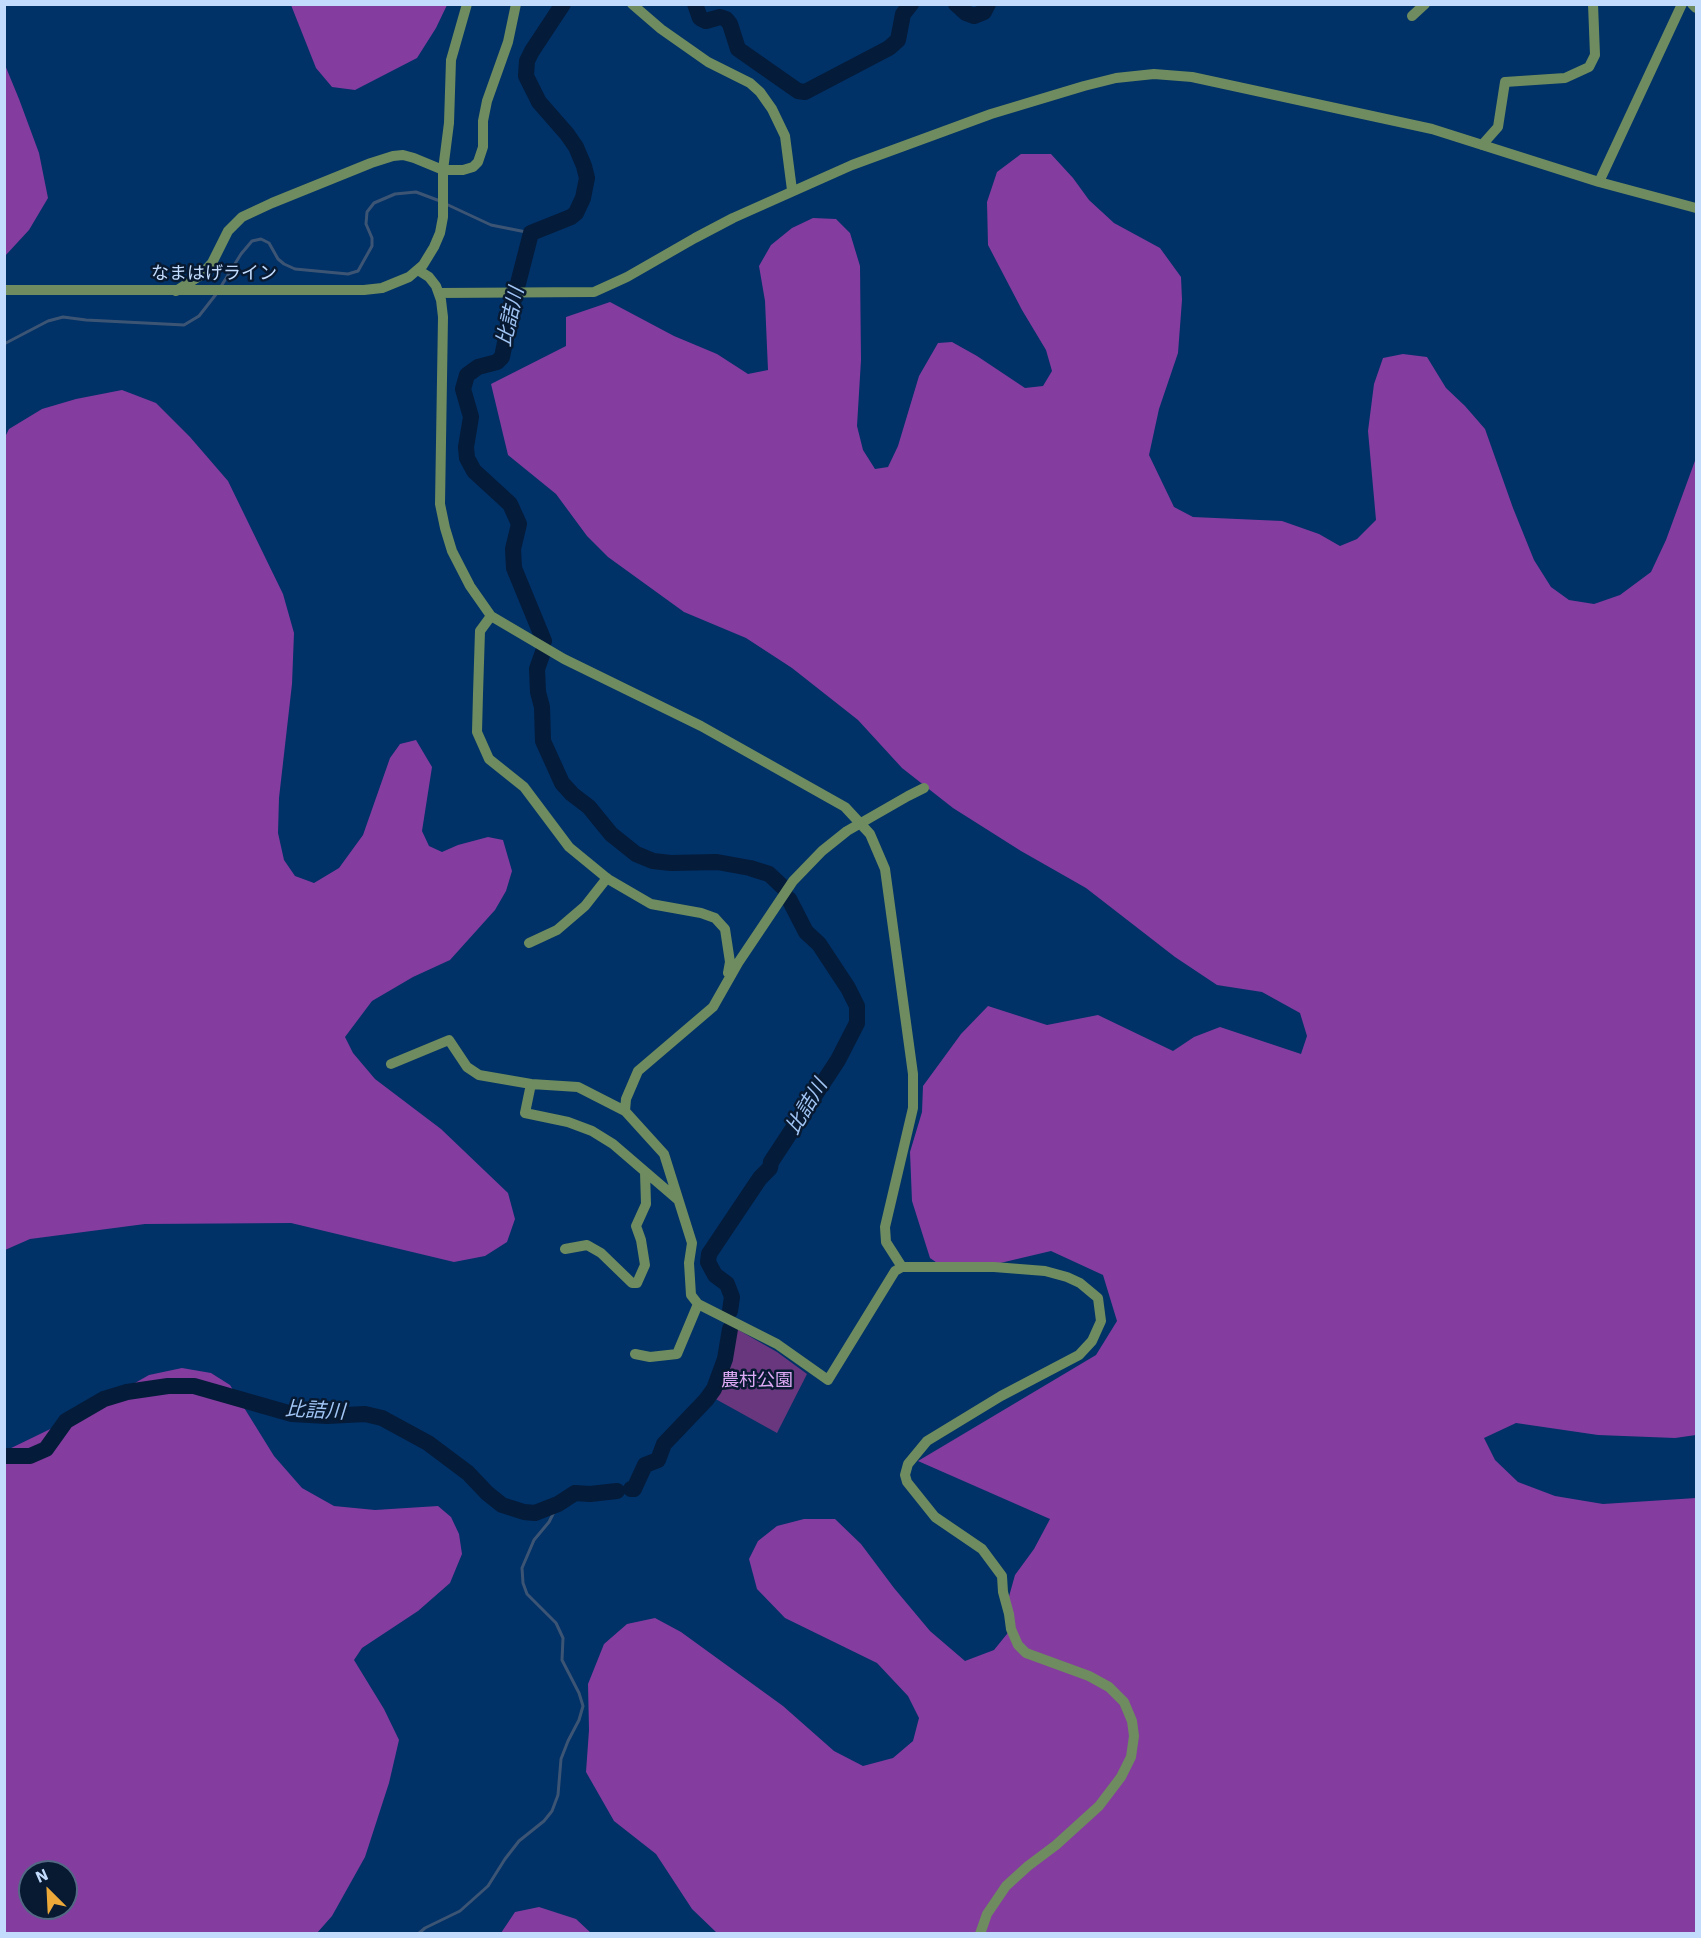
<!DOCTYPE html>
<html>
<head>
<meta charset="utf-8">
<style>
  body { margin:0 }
  #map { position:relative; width:1701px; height:1938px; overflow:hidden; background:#003167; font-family:"IBM Plex Sans",sans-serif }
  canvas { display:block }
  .frame { position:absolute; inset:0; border:6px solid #c3dcfe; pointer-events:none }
  .north { position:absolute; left:18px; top:1860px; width:60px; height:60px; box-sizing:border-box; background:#081a32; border:2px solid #536884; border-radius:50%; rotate:336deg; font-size:16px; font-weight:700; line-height:24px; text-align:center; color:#c3dcfe }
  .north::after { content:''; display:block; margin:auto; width:21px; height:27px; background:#eca93a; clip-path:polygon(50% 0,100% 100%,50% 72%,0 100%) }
</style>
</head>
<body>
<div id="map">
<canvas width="1701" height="1938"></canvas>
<div class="frame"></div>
<div class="north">N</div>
</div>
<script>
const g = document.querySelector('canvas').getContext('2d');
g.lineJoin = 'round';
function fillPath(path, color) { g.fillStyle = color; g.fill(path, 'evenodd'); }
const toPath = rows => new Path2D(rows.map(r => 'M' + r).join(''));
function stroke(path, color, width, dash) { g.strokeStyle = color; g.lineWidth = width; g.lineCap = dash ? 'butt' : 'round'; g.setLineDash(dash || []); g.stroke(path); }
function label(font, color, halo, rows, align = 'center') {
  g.font = font + ' "IBM Plex Sans","Noto Sans JP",sans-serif'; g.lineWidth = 5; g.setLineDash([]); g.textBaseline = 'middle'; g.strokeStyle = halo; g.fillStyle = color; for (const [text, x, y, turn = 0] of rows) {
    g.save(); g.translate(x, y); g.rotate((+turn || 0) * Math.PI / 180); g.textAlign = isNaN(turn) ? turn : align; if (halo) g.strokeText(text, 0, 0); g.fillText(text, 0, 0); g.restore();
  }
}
fillPath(toPath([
  [735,1328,777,1352,807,1374,777,1433,712,1397,731,1351]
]), '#69377d');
fillPath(toPath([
  [291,5,447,5,436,28,417,58,355,90,332,87,316,68],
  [5,65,19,99,39,153,48,198,29,230,5,256],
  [1021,154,1051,154,1073,178,1089,200,1114,223,1160,248,1181,277,1182,300,1178,353,1159,409,1149,455,1174,507,1193,517,1282,521,1319,534,1340,546,1357,539,1376,520,1368,431,1374,384,1383,358,1403,354,1427,357,1446,388,1465,406,1485,429,1513,508,1534,560,1551,587,1569,600,1594,604,1620,595,1651,572,1666,540,1696,458,1696,1435,1675,1438,1598,1435,1516,1423,1484,1438,1495,1460,1518,1482,1555,1496,1603,1504,1696,1498,1696,1933,717,1933,692,1909,656,1854,614,1821,586,1772,589,1730,588,1684,604,1644,627,1624,655,1618,681,1632,783,1706,834,1751,863,1766,893,1758,913,1741,919,1718,908,1696,877,1663,785,1618,757,1589,749,1559,758,1541,777,1526,804,1519,835,1519,861,1544,894,1588,930,1631,965,1661,994,1650,1011,1629,1008,1600,1015,1575,1034,1549,1050,1519,918,1461,1096,1355,1117,1321,1103,1275,1051,1251,979,1268,943,1267,930,1258,912,1201,910,1152,922,1112,923,1086,961,1034,988,1006,1047,1025,1098,1015,1173,1051,1194,1037,1220,1027,1301,1054,1307,1036,1300,1013,1262,992,1217,985,1175,957,1086,888,1021,851,953,808,902,768,858,720,792,668,746,638,684,612,608,557,587,536,556,494,508,455,491,384,566,346,566,317,610,302,674,336,717,354,748,374,768,370,765,301,759,266,771,245,792,228,813,218,836,219,850,233,860,266,861,360,857,426,863,450,875,469,888,467,898,446,919,376,938,343,952,342,977,356,1025,388,1043,386,1052,371,1046,350,1022,310,988,245,987,202,997,172],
  [122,390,156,403,190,437,228,481,283,594,294,633,292,684,279,798,278,833,284,860,295,876,314,883,339,868,363,835,390,758,400,744,416,740,432,767,422,831,429,846,442,852,458,845,488,837,503,840,512,871,506,891,495,910,450,960,413,977,372,1001,345,1037,353,1053,375,1079,441,1129,508,1193,515,1219,507,1242,485,1256,454,1262,291,1223,145,1224,30,1239,5,1250,5,437,9,429,42,409,76,399],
  [182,1368,211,1373,230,1385,274,1456,302,1488,334,1506,375,1510,438,1506,451,1517,459,1534,462,1554,450,1583,418,1611,362,1648,354,1660,384,1709,399,1740,389,1783,365,1857,332,1916,317,1933,5,1933,5,1451,73,1418,149,1375],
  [30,1872,66,1872,66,1908,30,1908],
  [539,1907,576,1919,591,1933,501,1933,515,1912]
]), '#843c9f');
stroke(toPath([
  [446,204,491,225,531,233],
  [220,288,241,254,252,241,261,239,269,243,278,259,284,264,295,269,348,274,358,271,372,246,372,238,366,224,367,212,374,203,395,194,416,192,440,201],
  [4,344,48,321,63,317,86,320,184,325,199,316,217,293],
  [418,1934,425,1928,460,1911,488,1886,505,1859,519,1841,544,1821,552,1811,558,1795,561,1759,568,1741,579,1720,583,1706,579,1693,562,1660,563,1638,556,1623,527,1594,523,1583,522,1568,534,1540,549,1522,558,1504]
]), '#3d5574', 3);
stroke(toPath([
  [695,4,700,18,706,21,720,17,726,19,730,24,738,49,798,91,805,92,889,48,898,40,903,14,911,4],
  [956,4,966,13,974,16,984,12,988,4],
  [544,641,514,568,513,549,519,524,510,504,474,471,467,458,466,447,471,417,463,389,467,375,478,367,497,362,502,357,514,299,531,233,571,217,576,213,583,198,587,178,584,166,576,147,567,134,539,102,526,76,527,61,532,51,563,4],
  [543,652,537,669,538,692,542,707,543,741,562,783,572,794,589,807,611,834,636,854,653,861,671,863,717,862,750,868,769,874,785,889],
  [730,1311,732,1297,727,1284,715,1275,708,1262,709,1254,760,1178,770,1168,771,1162,838,1060,857,1023,857,1006,848,988,819,944,806,932,789,899],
  [4,1456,30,1456,46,1449,66,1421,104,1399,127,1392,168,1386,194,1386,292,1414,327,1416,365,1414,382,1418,428,1443,468,1473,487,1493,502,1505,524,1512,535,1513,558,1504,575,1493,590,1494,617,1491],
  [631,1489,634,1489,645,1465,658,1460,664,1444,706,1400,714,1389,725,1359,730,1329]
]), '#041b39', 16);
stroke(toPath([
  [632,4,661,29,708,62,750,83,760,92,772,109,785,136,792,190],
  [1692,4,1696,8],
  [1412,16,1425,4],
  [1482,145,1498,127,1505,82,1565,78,1589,67,1595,55,1593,4],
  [1599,182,1682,4],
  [418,270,429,277,436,286,441,300,443,317,440,504,445,528,452,551,470,586,491,616,564,659,701,726,845,807,870,834,885,869,913,1074,913,1108,885,1227,886,1242,902,1267],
  [4,290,364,290,382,288,409,277,423,265,434,247,440,233,443,217,443,170,449,123,451,60,467,4],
  [176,291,201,275,212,263,228,231,242,217,272,203,371,163,393,156,403,155,414,158,443,170,463,170,473,167,478,162,483,147,483,121,487,101,508,42,516,4],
  [439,293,594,292,627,277,695,238,733,218,852,165,991,114,1084,86,1116,78,1154,74,1192,77,1432,129,1599,182,1696,208],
  [491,616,480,631,478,694,477,732,489,759,524,787,569,847,608,879,651,904,701,913,715,918,725,929,730,962,728,973],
  [924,788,908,796,847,831,822,851,793,881,738,963,713,1007,638,1071,626,1099,625,1111,664,1154,692,1243,689,1263,691,1295,698,1304,777,1344,828,1380,895,1271,902,1267,994,1267,1045,1271,1067,1277,1080,1283,1098,1298,1101,1321,1092,1341,1079,1355,1001,1396,927,1441,908,1464,905,1475,907,1482,935,1517,982,1549,1002,1576,1003,1592,1009,1614,1011,1629,1018,1645,1026,1653,1089,1676,1109,1687,1124,1702,1132,1721,1134,1736,1131,1757,1121,1777,1099,1806,1056,1845,1028,1866,1006,1886,987,1914,980,1934],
  [529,943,557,930,585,906,607,878],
  [391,1064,449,1040,467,1067,479,1075,531,1084,525,1113,568,1122,592,1131,613,1144,677,1199],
  [531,1084,578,1087,625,1111],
  [565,1249,587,1245,601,1253,632,1283,637,1283,645,1265,641,1240,636,1226,646,1204,645,1172],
  [635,1354,650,1357,677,1354,698,1304]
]), '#6e8c5f', 10);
label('18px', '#c3dcfe', '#081a32', [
  ["なまはげライン",214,274]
]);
label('18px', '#dfaaf5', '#081a32', [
  ["農村公園",757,1381]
]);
label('italic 20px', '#a1c5f5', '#081a32', [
  ["比詰川",511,317,-77],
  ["比詰川",807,1107,-59],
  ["比詰川",315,1411,3]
]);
</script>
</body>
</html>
